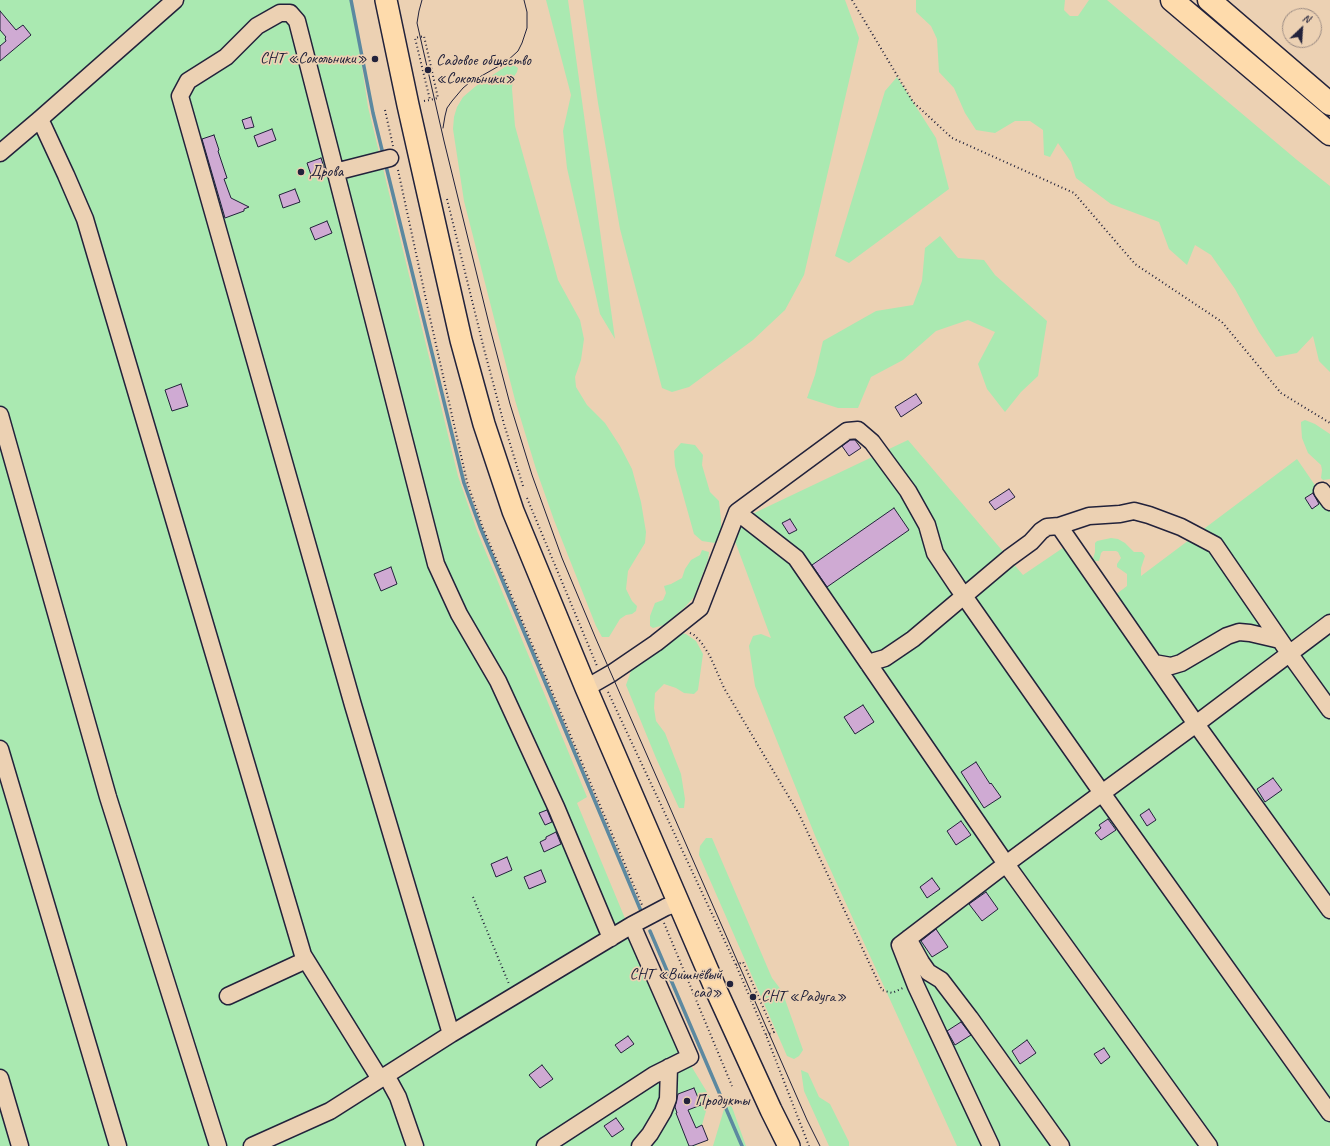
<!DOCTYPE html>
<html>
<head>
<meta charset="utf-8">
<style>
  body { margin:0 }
  #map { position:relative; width:1330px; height:1146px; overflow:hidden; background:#ecd1b3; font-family:Caveat,sans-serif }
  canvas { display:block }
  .north { position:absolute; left:1282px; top:8px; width:40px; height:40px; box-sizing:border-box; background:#ecd1b3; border:1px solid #9b8b83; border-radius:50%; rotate:25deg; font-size:11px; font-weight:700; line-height:16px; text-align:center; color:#22223b }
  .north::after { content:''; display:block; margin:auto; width:14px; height:18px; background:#22223b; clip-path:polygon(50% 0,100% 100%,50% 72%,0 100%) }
</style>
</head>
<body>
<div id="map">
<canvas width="1330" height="1146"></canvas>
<div class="north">N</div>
</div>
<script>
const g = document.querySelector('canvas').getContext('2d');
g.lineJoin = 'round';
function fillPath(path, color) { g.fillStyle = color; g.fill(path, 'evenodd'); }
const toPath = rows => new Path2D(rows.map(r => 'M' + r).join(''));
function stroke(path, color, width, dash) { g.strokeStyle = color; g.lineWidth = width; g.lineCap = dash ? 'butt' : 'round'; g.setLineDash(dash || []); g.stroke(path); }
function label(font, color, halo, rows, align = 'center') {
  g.font = font + ' Caveat,sans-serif'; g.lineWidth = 3.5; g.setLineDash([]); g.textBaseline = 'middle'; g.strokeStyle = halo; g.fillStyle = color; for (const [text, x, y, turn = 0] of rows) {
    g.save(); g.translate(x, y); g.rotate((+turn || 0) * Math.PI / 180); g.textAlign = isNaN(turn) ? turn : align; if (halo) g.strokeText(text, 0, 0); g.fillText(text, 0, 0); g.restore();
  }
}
fillPath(toPath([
  [0,0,352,0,368,107,458,476,477,531,587,797,577,803,676,1041,710,1097,696,1146,0,1146],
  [546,0,568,0,615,339,600,314,567,168,563,131,571,95],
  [583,0,845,0,859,38,804,275,785,310,753,340,689,387,672,392,662,388,620,229,598,103],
  [916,0,1065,0,1064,10,1070,16,1078,16,1089,0,1107,0,1297,160,1330,186,1330,372,1319,361,1313,336,1297,353,1276,357,1259,332,1235,289,1211,255,1195,245,1187,265,1169,249,1159,222,1111,204,1076,178,1071,162,1058,143,1050,157,1044,155,1043,130,1030,121,1015,121,995,133,976,130,965,113,954,88,939,72,937,39,931,26,916,12],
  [512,64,518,68,517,72,513,78,512,89,515,126,558,280,580,320,584,339,581,360,575,377,576,387,587,405,605,423,620,446,632,469,641,502,646,532,645,543,628,571,626,589,632,601,637,606,636,611,632,614,626,615,620,619,609,637,602,637,596,626,554,520,536,469,515,400,464,201,453,129,454,117,457,107,463,97,476,86,508,65],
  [897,77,936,138,949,189,849,263,835,256,885,91],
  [940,236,958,258,984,260,995,275,1047,321,1038,376,1021,392,1005,412,987,389,978,364,995,332,968,320,936,331,903,360,871,377,858,408,838,408,807,398,815,375,823,341,876,311,913,305,922,281,925,248],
  [1305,420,1315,424,1330,434,1330,479,1323,480,1321,478,1322,470,1321,465,1308,453,1302,438,1301,424,1301,422],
  [908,440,1023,575,1076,539,1115,595,1127,586,1127,574,1117,567,1117,564,1121,558,1118,552,1116,551,1103,551,1101,553,1099,561,1095,561,1093,559,1095,552,1095,543,1097,541,1111,538,1118,539,1125,543,1134,552,1142,552,1145,556,1141,568,1141,576,1297,459,1330,507,1330,1146,957,1146,816,838,755,686,749,646,753,636,761,634,771,638,729,525],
  [681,443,695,445,703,455,702,465,710,492,719,501,721,520,721,539,715,543,702,541,694,534,675,466,674,451],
  [702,550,709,552,708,560,694,597,685,607,664,625,653,628,650,626,650,616,655,603,663,600,666,593,664,586,671,584,682,578,685,569,691,560,700,555],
  [680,633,686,634,696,641,703,654,698,690,694,694,684,693,676,688,664,684,655,693,654,708,656,721,665,733,681,774,685,799,684,808,679,808,656,758,626,685,631,671,643,660],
  [706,838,712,838,772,978,782,991,803,1050,799,1056,794,1059,787,1056,699,855,700,846],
  [801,1070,808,1073,819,1097,830,1104,849,1142,849,1146,829,1146,804,1091],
  [728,1096,746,1146,713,1146]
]), '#aae9b1');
stroke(toPath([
  [351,0,373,113,383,154],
  [385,162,464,483,480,527,641,911],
  [650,931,742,1146]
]), '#5c89a0', 3.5);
const building = toPath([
  [0,11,16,30,23,25,31,35,0,61,0,46,6,41,5,38,6,37,0,30,0,11],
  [251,117,254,127,245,129,242,120,251,117],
  [272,129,276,140,258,147,254,136,272,129],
  [214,135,219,150,218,151,227,178,224,179,231,198,249,207,244,209,244,211,225,218,202,139,214,135],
  [321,158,325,170,311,175,307,163,321,158],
  [295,189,300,202,283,208,279,195,295,189],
  [327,221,332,233,315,240,310,228,327,221],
  [181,384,188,406,172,411,165,390,181,384],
  [916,394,922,403,901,417,895,407,916,394],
  [850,440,855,440,861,448,849,456,842,446,850,440],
  [1009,489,1015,497,995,510,989,502,1009,489],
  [1313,493,1319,504,1312,509,1305,498,1313,493],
  [894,508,909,530,827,587,812,565,894,508],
  [790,519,797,530,789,534,782,523,790,519],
  [391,567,397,584,381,591,374,574,391,567],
  [863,705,874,722,855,734,844,717,863,705],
  [976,762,990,784,991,783,1001,797,984,808,961,772,976,762],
  [1273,778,1282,790,1265,802,1257,789,1273,778],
  [1149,809,1156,820,1147,826,1140,815,1149,809],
  [547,810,552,822,545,825,539,813,547,810],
  [1108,819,1116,830,1101,840,1095,833,1101,828,1099,825,1108,819],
  [961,821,971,835,956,845,947,831,961,821],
  [556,832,561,844,544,852,540,842,546,839,546,837,556,832],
  [507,857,512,870,496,877,491,864,507,857],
  [541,870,546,882,529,889,524,877,541,870],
  [932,878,940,889,927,898,920,887,932,878],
  [986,892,998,909,982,921,969,904,986,892],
  [936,929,948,947,932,957,921,941,936,929],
  [961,1022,971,1035,955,1045,947,1031,961,1022],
  [628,1036,634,1044,621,1053,615,1045,628,1036],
  [1027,1040,1036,1053,1020,1064,1012,1051,1027,1040],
  [1104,1048,1110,1057,1101,1064,1094,1054,1104,1048],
  [542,1065,553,1079,540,1088,529,1075,542,1065],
  [694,1088,701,1105,688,1110,696,1128,702,1125,708,1140,692,1146,689,1146,676,1113,677,1113,675,1107,678,1094,694,1088],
  [616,1118,624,1129,612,1137,604,1126,616,1118]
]);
fillPath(building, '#cfaad3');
stroke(building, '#22223b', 1);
const minor = toPath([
  [40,119,66,175,85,219,303,955,380,1079],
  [0,153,40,119,175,0],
  [335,172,390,158],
  [0,415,108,797,218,1146],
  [1322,491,1330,502],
  [737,512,847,431,858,430,872,442,908,491,927,525,935,553,957,586,1102,793,1330,1113],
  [1059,526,1196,724,1330,910],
  [868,663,885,658,913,639,1009,558,1031,542,1041,531,1047,527,1059,526,1089,516,1120,514,1134,511,1149,515,1181,527,1215,545,1289,653,1330,710],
  [1154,663,1171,666,1181,663,1227,636,1239,632,1250,633,1280,640],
  [586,688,612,673,656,643,700,608,737,512,796,558,1006,864,1209,1146],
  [0,749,118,1146],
  [909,938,911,944,921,962,928,972,941,980,970,1018,1061,1146],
  [228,996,306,960],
  [451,1034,353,705,180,96,188,81,226,57,257,26,280,13,290,13,297,21,436,564,459,614,498,681,556,807,611,938],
  [386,1075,398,1097,415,1146],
  [0,1078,20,1146],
  [252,1146,330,1111,451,1034,632,925,666,907,679,903],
  [545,1146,654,1075,690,1057,632,925],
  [640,1146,650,1134,663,1112,668,1099,669,1067],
  [991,1146,916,986,900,945,1006,864,1102,793,1196,724,1330,623]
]);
const major = toPath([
  [386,0,408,105,461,340,484,424,513,511,586,688,717,992,771,1110,789,1146]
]);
const highway = toPath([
  [1172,0,1330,134],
  [1209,0,1330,104]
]);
stroke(minor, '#22223b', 19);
stroke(major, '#22223b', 24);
stroke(highway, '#22223b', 25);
stroke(toPath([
  [852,0,913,102,952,138,1074,193,1135,264,1222,322,1281,393,1330,423],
  [424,101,430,100,438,98,424,36,415,38,430,100],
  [385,110,393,146],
  [398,170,430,318,467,482,483,528,642,905],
  [447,199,484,349,504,424,523,486],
  [527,498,597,666],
  [690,633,694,635,701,642,710,656,724,688,799,814,882,990,892,993,903,988],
  [608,692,736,965,766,1035,809,1146],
  [473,897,509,984],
  [664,923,732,1086],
  [736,965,743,962,774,1032,766,1035]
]), '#22223b', 2, [1, 3]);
stroke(minor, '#ecd1b3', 16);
stroke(major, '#fedbac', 21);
stroke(highway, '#fedbac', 22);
stroke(toPath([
  [422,0,419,11,417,23,444,141,491,332,510,404,532,475,562,558,596,639,807,1120,820,1146],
  [443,128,445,116,447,108,452,101,463,88,469,83,506,62,518,51,522,43,527,28,527,12,524,0]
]), '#22223b', 1);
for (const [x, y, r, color] of [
  [375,59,4,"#22223b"],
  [428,70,4,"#22223b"],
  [301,172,4,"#22223b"],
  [730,984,4,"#22223b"],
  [753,997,4,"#22223b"],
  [687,1101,4,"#22223b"]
]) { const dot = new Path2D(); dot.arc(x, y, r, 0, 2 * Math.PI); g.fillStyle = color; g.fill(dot); stroke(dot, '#ecd1b3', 1.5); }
label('16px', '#22223b', '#ecd1b3', [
  ["СНТ «Сокольники»",367,59,"right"],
  ["Садовое общество",436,61],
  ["«Сокольники»",436,79],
  ["Дрова",309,172],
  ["СНТ «Вишнёвый",722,975,"right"],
  ["сад»",722,993,"right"],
  ["СНТ «Радуга»",761,997],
  ["Продукты",695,1101]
], 'left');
</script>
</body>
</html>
